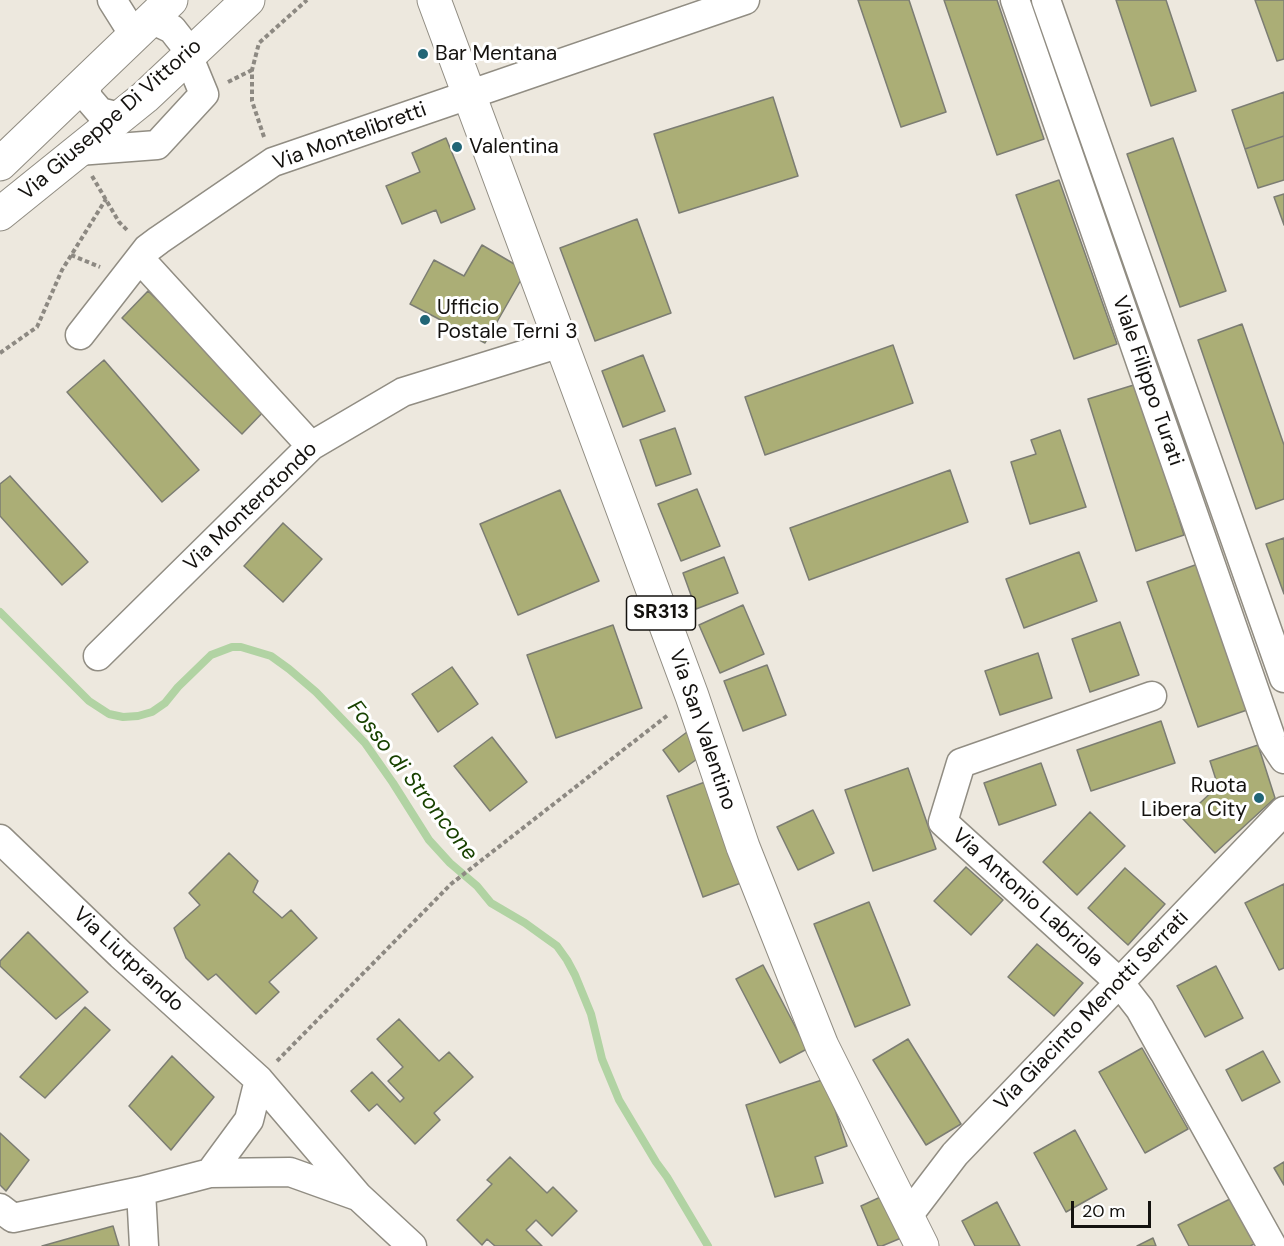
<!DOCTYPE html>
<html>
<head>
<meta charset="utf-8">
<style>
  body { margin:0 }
  #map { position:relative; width:1284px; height:1246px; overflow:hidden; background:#ede8de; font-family:"DM Sans",sans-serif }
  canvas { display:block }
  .scale { position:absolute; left:1071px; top:1201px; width:80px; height:27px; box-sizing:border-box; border:3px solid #14120f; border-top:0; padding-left:8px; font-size:18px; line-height:21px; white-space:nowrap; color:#14120f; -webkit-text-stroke:4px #fff; paint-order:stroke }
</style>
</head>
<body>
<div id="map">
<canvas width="1284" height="1246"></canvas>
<div class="scale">20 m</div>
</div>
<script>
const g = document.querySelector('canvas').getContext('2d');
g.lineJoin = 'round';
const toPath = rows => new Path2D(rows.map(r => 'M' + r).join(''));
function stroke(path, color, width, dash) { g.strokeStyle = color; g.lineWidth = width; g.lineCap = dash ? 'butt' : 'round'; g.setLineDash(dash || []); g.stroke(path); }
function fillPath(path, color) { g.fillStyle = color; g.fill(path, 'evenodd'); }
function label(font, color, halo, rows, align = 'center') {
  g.font = font + ' "DM Sans",sans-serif'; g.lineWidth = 6; g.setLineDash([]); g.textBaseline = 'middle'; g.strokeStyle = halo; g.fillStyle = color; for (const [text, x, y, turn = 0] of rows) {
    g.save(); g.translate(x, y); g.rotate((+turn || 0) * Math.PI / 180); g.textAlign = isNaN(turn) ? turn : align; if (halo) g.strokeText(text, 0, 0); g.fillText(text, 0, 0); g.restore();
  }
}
stroke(toPath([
  [0,612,89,701,109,714,123,717,138,716,152,712,165,703,178,687,211,655,232,647,241,647,271,656,289,669,316,692,365,743,393,783,429,840,450,863,477,886,491,903,525,923,543,936,557,946,567,960,575,975,591,1014,602,1059,619,1100,656,1162,667,1177,708,1246]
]), '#b1d3a3', 8);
const building = toPath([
  [858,0,909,0,946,112,901,127,858,0],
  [944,0,997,0,1044,139,997,155,944,0],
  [1116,0,1166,0,1196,91,1151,106,1116,0],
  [1255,0,1284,0,1284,59,1277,61,1255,0],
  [1284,92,1284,136,1245,149,1232,110,1284,92],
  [773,97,798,176,679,213,654,134,773,97],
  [1284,136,1284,180,1258,188,1245,149,1284,136],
  [446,138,475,209,441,223,436,210,402,224,386,186,420,172,412,153,446,138],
  [1173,138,1226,291,1180,307,1127,154,1173,138],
  [1059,180,1117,344,1074,359,1016,195,1059,180],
  [1284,194,1284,225,1274,197,1284,194],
  [637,219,671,313,595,341,560,248,637,219],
  [482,245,526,271,485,343,410,304,434,260,464,276,482,245],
  [148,291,268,407,242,434,122,318,148,291],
  [1242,324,1284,445,1284,499,1256,509,1198,340,1242,324],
  [893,345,913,403,765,455,745,397,893,345],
  [643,355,665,411,623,427,602,371,643,355],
  [104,360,199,470,162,502,67,392,104,360],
  [1137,384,1184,535,1136,551,1088,399,1137,384],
  [675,428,691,474,656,486,640,440,675,428],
  [1060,430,1086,507,1030,524,1011,462,1036,454,1031,440,1060,430],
  [950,470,968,522,809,580,790,528,950,470],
  [10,476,88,562,62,585,0,516,0,484,10,476],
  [697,489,720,546,681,561,658,504,697,489],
  [560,490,599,581,518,615,480,524,560,490],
  [283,523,322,559,283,602,244,566,283,523],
  [1284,538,1284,594,1266,544,1284,538],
  [1079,552,1097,601,1024,628,1006,579,1079,552],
  [724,557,738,593,696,609,683,573,724,557],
  [1198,564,1250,709,1198,727,1147,582,1198,564],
  [743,605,764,654,720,673,699,625,743,605],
  [1120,622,1139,675,1090,692,1072,639,1120,622],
  [613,625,642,708,556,738,527,655,613,625],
  [1038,653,1052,698,1000,715,985,671,1038,653],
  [767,665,786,715,743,731,724,681,767,665],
  [452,667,478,704,438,732,412,694,452,667],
  [1161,721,1175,763,1091,791,1077,750,1161,721],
  [687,732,704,754,679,772,663,750,687,732],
  [492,737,527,782,490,811,454,766,492,737],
  [1258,745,1275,798,1215,853,1183,819,1218,786,1210,761,1258,745],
  [1041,763,1056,805,999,825,984,783,1041,763],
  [908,768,936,849,873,871,845,790,908,768],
  [705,782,741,883,703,897,667,796,705,782],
  [813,810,834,853,798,870,777,827,813,810],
  [1090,812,1125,846,1077,895,1043,862,1090,812],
  [229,853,258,881,253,892,282,918,291,910,317,938,269,982,279,992,256,1014,216,974,208,980,186,958,174,928,200,905,189,893,229,853],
  [966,867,1003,900,971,935,934,901,966,867],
  [1125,868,1165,904,1128,945,1088,908,1125,868],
  [1284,884,1284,968,1279,970,1245,903,1284,884],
  [869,902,910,1005,855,1027,814,924,869,902],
  [28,932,88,992,56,1019,0,966,0,961,28,932],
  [1037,944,1083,983,1054,1016,1008,977,1037,944],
  [763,965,807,1049,780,1063,736,979,763,965],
  [1216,966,1243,1018,1205,1037,1177,986,1216,966],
  [85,1007,110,1030,45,1098,20,1077,85,1007],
  [399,1019,439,1061,449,1052,473,1077,434,1113,440,1120,415,1144,377,1104,369,1111,351,1091,372,1072,400,1102,404,1098,388,1081,403,1067,377,1039,399,1019],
  [908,1039,961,1124,926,1145,873,1060,908,1039],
  [1142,1048,1188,1129,1145,1153,1099,1072,1142,1048],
  [1263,1051,1280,1082,1242,1101,1226,1070,1263,1051],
  [172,1056,214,1097,171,1150,129,1106,172,1056],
  [825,1079,847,1146,815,1157,823,1183,775,1197,746,1105,825,1079],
  [1075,1130,1107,1189,1066,1212,1034,1153,1075,1130],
  [0,1133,29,1160,6,1191,0,1185,0,1133],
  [510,1157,547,1193,553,1187,577,1211,552,1236,536,1220,526,1230,542,1246,495,1246,487,1239,482,1245,457,1220,492,1184,487,1180,510,1157],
  [1284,1162,1284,1185,1274,1168,1284,1162],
  [887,1194,906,1236,882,1246,878,1246,861,1206,887,1194],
  [1236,1196,1259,1242,1250,1246,1189,1246,1178,1225,1236,1196],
  [997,1202,1020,1246,975,1246,962,1221,997,1202],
  [113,1226,119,1246,42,1246,113,1226],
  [1153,1238,1156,1246,1137,1246,1153,1238]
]);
fillPath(building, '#abae76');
stroke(building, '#7c7d73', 1.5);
const minor = toPath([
  [112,0,134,35],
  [1015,0,1272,741,1284,759],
  [1046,0,1284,678],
  [85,82,88,98,100,112,120,117],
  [78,151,157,145,204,94,183,43,172,29,151,19],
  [140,259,311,446],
  [80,335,147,249,159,240,273,162,745,0],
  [98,656,311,446,403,392,561,343],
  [1152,696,961,763,943,822,1119,982,1140,1009,1272,1246],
  [0,839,121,955,259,1080,358,1196,412,1246],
  [210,1173,249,1120,259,1080],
  [141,1191,144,1246],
  [0,1208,13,1218,141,1191,210,1173,290,1172,357,1196],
  [907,1217,955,1154,1284,811]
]);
const major = toPath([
  [434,0,692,696,743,847,822,1046,922,1246],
  [0,164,171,0],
  [0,214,145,97,248,0]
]);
stroke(minor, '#918d83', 31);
stroke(major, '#918d83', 35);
stroke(toPath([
  [228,82,252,70],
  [264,137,252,101,252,70,259,43,307,0],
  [92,176,119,222,127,230],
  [71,255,100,267],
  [0,353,37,327,62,270,106,199],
  [277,1061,451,884,668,715]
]), '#8d8982', 4, [4.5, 3]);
stroke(minor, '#fff', 28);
stroke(major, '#fff', 33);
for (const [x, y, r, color] of [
  [423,54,6,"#216576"],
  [457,147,6,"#216576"],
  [425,320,6,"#216576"],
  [1259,798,6,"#216576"]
]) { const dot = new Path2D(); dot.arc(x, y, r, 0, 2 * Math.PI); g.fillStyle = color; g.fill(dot); stroke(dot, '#fff', 2); }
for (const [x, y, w] of [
  [661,613,69]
]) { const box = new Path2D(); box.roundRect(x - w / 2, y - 17, w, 34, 4.5); g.fillStyle = '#fff'; g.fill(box); stroke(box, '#14120f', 1.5); }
label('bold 20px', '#14120f', null, [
  ["SR313",661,613]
]);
label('21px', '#14120f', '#fff', [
  ["Bar Mentana",435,54],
  ["Valentina",469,147],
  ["Ufficio",437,308],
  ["Postale Terni 3",437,332],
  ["Ruota",1247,786,"right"],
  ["Libera City",1247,810,"right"]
], 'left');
label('21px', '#14120f', '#fff', [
  ["Via Giuseppe Di Vittorio",111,120,-41],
  ["Via Montelibretti",350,137,-20],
  ["Viale Filippo Turati",1147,381,71],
  ["Via Monterotondo",251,507,-44],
  ["Via San Valentino",702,730,71],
  ["Via Antonio Labriola",1027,898,42],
  ["Via Liutprando",128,960,43],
  ["Via Giacinto Menotti Serrati",1092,1011,-46]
]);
label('italic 22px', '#184200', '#fff', [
  ["Fosso di Stroncone",412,781,52]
]);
</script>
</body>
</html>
